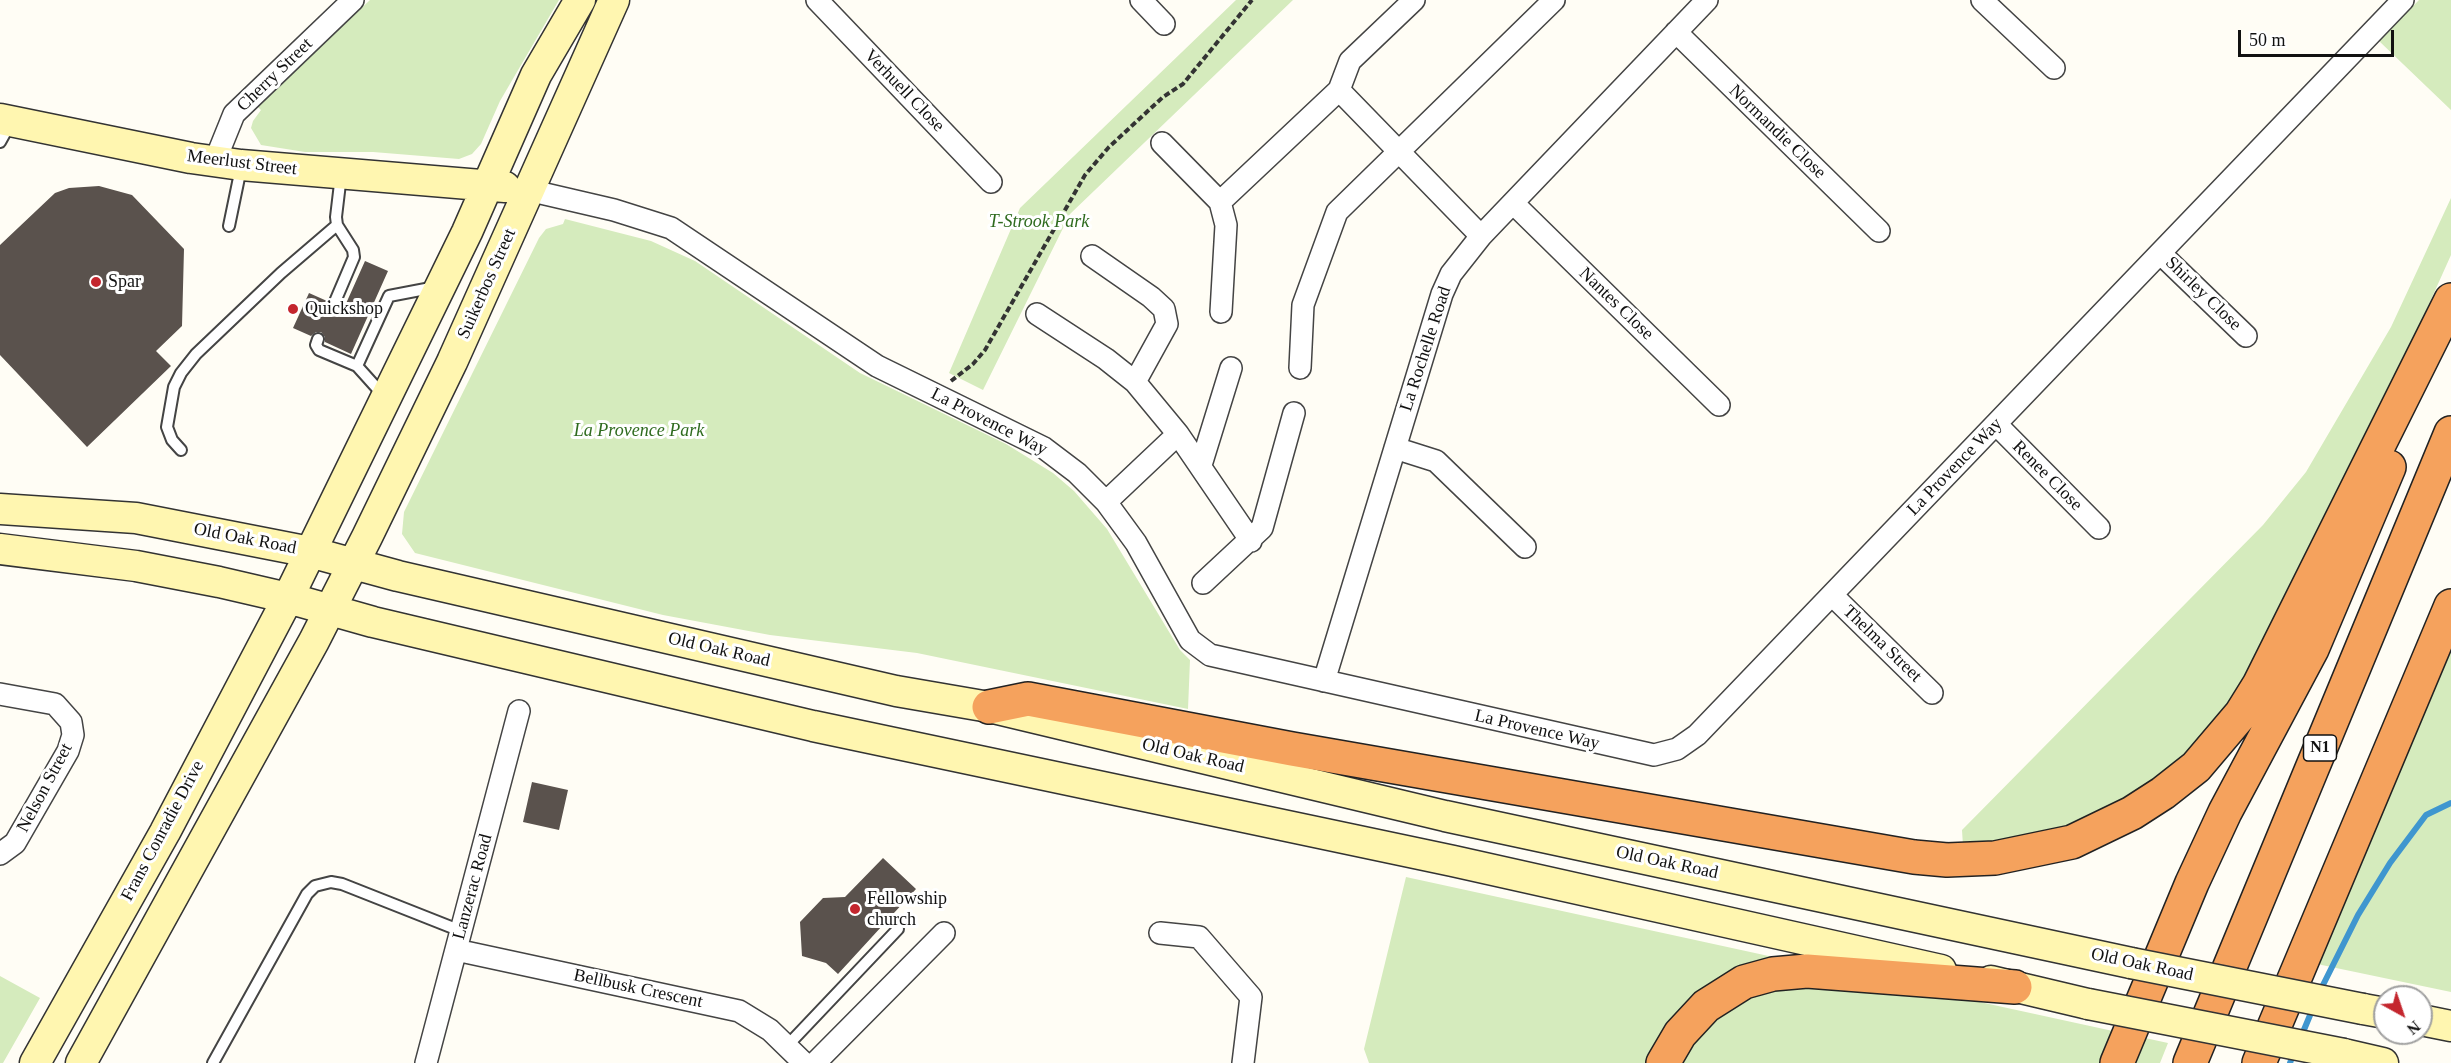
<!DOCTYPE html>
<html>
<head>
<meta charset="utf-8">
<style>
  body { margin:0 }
  #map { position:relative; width:2451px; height:1063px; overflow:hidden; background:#fffdf5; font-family:Georgia,serif }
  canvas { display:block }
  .north { position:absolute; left:2373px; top:985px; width:60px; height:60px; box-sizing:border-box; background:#fff; border:2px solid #a0a0a0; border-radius:50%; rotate:140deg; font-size:16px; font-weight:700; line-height:24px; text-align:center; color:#111 }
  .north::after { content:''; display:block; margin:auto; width:21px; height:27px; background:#c4262e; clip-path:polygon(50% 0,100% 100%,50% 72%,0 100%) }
  .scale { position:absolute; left:2238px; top:30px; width:156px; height:27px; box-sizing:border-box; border:3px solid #111; border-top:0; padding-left:8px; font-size:18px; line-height:21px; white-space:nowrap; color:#111; -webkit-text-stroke:4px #fff; paint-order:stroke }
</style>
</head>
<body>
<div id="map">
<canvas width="2451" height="1063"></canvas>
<div class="north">N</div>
<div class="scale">50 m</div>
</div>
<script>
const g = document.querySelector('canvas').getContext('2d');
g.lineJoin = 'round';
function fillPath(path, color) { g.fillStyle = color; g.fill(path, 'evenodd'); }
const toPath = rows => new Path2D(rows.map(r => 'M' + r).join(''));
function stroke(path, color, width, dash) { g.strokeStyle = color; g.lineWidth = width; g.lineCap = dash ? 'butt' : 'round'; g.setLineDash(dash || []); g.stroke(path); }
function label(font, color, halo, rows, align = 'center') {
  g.font = font + ' Georgia,serif'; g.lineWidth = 6; g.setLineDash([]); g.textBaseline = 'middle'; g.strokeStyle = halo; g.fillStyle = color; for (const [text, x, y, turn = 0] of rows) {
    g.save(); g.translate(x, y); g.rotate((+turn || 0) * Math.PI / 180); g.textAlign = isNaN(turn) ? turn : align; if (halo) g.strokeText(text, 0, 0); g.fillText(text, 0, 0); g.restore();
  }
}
fillPath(toPath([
  [370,0,559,0,500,101,481,144,472,154,459,159,373,152,305,152,261,145,251,128,253,121,261,110,258,107],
  [1236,0,1293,0,1070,214,983,390,949,373,1020,208],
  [2419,0,2451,0,2451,110,2379,41],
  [2451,198,2451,255,2420,324,2260,655,2245,683,2205,737,2157,781,2078,824,2031,838,1963,846,1962,830,2263,525,2306,472,2391,327],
  [565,219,651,241,695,261,860,373,1006,444,1053,473,1074,491,1107,529,1180,650,1190,660,1188,709,917,653,770,635,663,615,415,553,402,534,404,512,539,238,546,229,563,224],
  [2451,644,2451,992,2317,964],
  [1406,877,2168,1043,2160,1063,1369,1063,1364,1049],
  [0,976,40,998,3,1063,0,1063]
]), '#d5ebbd');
stroke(toPath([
  [2319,993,2358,915,2390,863,2426,815,2451,803],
  [2301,1037,2313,1008],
  [2290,1063,2294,1052]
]), '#3f96cf', 6);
fillPath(toPath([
  [99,186,132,195,184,249,182,326,156,351,171,366,87,447,0,355,0,245,55,193,69,188],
  [365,261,388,271,351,354,325,342,325,337,321,332,316,332,311,336,293,328,309,293,327,301,331,311,344,308],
  [532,782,568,790,559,830,523,822],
  [883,858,916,889,838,974,826,963,802,956,800,922,823,898,845,897]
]), '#5a524d');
const lane = toPath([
  [0,142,10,124],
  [229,226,241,168],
  [334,304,354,257,353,250,337,225,336,217,341,175],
  [318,339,316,345,319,350,357,366],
  [384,396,357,366,389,296,436,287],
  [181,450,172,440,167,427,174,387,181,373,196,354,281,273,337,225],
  [787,1046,898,929],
  [213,1063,307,894,315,886,331,882,342,884,461,931]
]);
const street = toPath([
  [817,0,991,182],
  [1141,0,1164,24],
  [1982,0,2054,68],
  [1676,32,1879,231],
  [1339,90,1481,236],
  [1162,143,1220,202,1226,225,1221,312],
  [215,161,234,114,353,0],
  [528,190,614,210,671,228,877,366,1044,448,1077,473,1106,502,1136,543,1190,640,1210,655,1654,755,1677,749,1697,735,2403,0],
  [1220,202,1339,90,1350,61,1414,0],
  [1513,203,1719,405],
  [2160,253,2246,336],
  [1092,256,1151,297,1164,309,1167,324,1135,382],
  [1037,314,1106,359,1135,382,1178,434,1251,541],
  [1300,368,1303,305,1337,212,1554,0],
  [1996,424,2099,528],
  [1395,448,1436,461,1525,547],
  [1201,465,1231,368],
  [1106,502,1178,434],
  [1203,583,1262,528,1294,413],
  [1832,595,1932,693],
  [1324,681,1442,294,1451,274,1481,236,1707,0],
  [0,694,55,704,71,722,73,735,68,751,15,843,0,854],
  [1160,933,1199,937,1251,997,1243,1063],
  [456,950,739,1011,770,1030,804,1063],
  [426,1063,519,711],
  [815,1063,944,933]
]);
const secondary = toPath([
  [0,119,191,158,241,165,505,187],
  [0,509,136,518,310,552,398,576,896,691,989,707,1445,816,2131,963],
  [0,549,136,566,219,582,288,598,373,622,813,726,1453,861,1941,970],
  [1991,981,2088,1004],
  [2363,1009,2385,1013],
  [2421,1020,2451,1026],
  [2344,1054,2383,1063],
  [35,1063,165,832,288,598,467,232,536,75,580,0],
  [81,1063,314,641,367,537,452,362,614,0]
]);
const highway = toPath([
  [989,707,1028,699,1292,749,1914,857,1947,860,1995,858,2072,842,2132,813,2163,793,2196,767,2241,714,2259,685,2451,300],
  [1663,1063,1680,1034,1706,1006,1744,982,1773,974,1807,971,2015,987],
  [2117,1063,2192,883,2225,812,2312,649,2389,467],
  [2190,1063,2451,433],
  [2259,1063,2451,606]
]);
stroke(lane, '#444', 14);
stroke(street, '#444', 24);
stroke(secondary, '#333', 33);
stroke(highway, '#222', 36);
stroke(toPath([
  [951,381,973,364,985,350,1085,175,1109,147,1163,97,1183,84,1252,0]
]), '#333', 4, [6, 3]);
stroke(lane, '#fff', 10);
stroke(street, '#fff', 21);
stroke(secondary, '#fff6b0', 30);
stroke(highway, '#f5a25d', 33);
const secondaryBridge = toPath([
  [2131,963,2363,1009],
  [2088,1004,2344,1054]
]);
stroke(secondaryBridge, '#333', 33, []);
stroke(secondaryBridge, '#fff6b0', 30);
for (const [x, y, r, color] of [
  [96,282,6,"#c4262e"],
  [293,309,6,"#c4262e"],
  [855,909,6,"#c4262e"]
]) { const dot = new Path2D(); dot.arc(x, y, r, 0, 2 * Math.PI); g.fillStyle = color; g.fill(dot); stroke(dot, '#fff', 2); }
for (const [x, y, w] of [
  [2320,748,33]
]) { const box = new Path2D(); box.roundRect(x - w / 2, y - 13, w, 26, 4.5); g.fillStyle = '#fff'; g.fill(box); stroke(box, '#111', 1.5); }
label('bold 16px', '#111', null, [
  ["N1",2320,748]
]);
label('18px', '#111', '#fff', [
  ["Cherry Street",275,75,-44],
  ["Verhuell Close",904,91,46],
  ["Normandie Close",1777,132,44],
  ["Meerlust Street",242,163,7],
  ["Suikerbos Street",487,284,-66],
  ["Shirley Close",2203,294,44],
  ["Nantes Close",1616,304,44],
  ["La Rochelle Road",1426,349,-72],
  ["La Provence Way",989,422,27],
  ["La Provence Way",1955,467,-46],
  ["Renee Close",2047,476,45],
  ["Old Oak Road",245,539,11],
  ["Thelma Street",1882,644,44],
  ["Old Oak Road",719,650,13],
  ["La Provence Way",1537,730,13],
  ["Old Oak Road",1193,756,13],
  ["Nelson Street",45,788,-62],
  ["Frans Conradie Drive",163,831,-62],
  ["Old Oak Road",1667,863,12],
  ["Lanzerac Road",473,887,-75],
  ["Old Oak Road",2142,965,12],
  ["Bellbusk Crescent",638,989,12]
]);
label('italic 18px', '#2f6b1f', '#fff', [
  ["T-Strook Park",1039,222],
  ["La Provence Park",639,431]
]);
label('18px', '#111', '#fff', [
  ["Spar",108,282],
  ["Quickshop",305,309],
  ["Fellowship",867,899],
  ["church",867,920]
], 'left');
</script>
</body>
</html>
